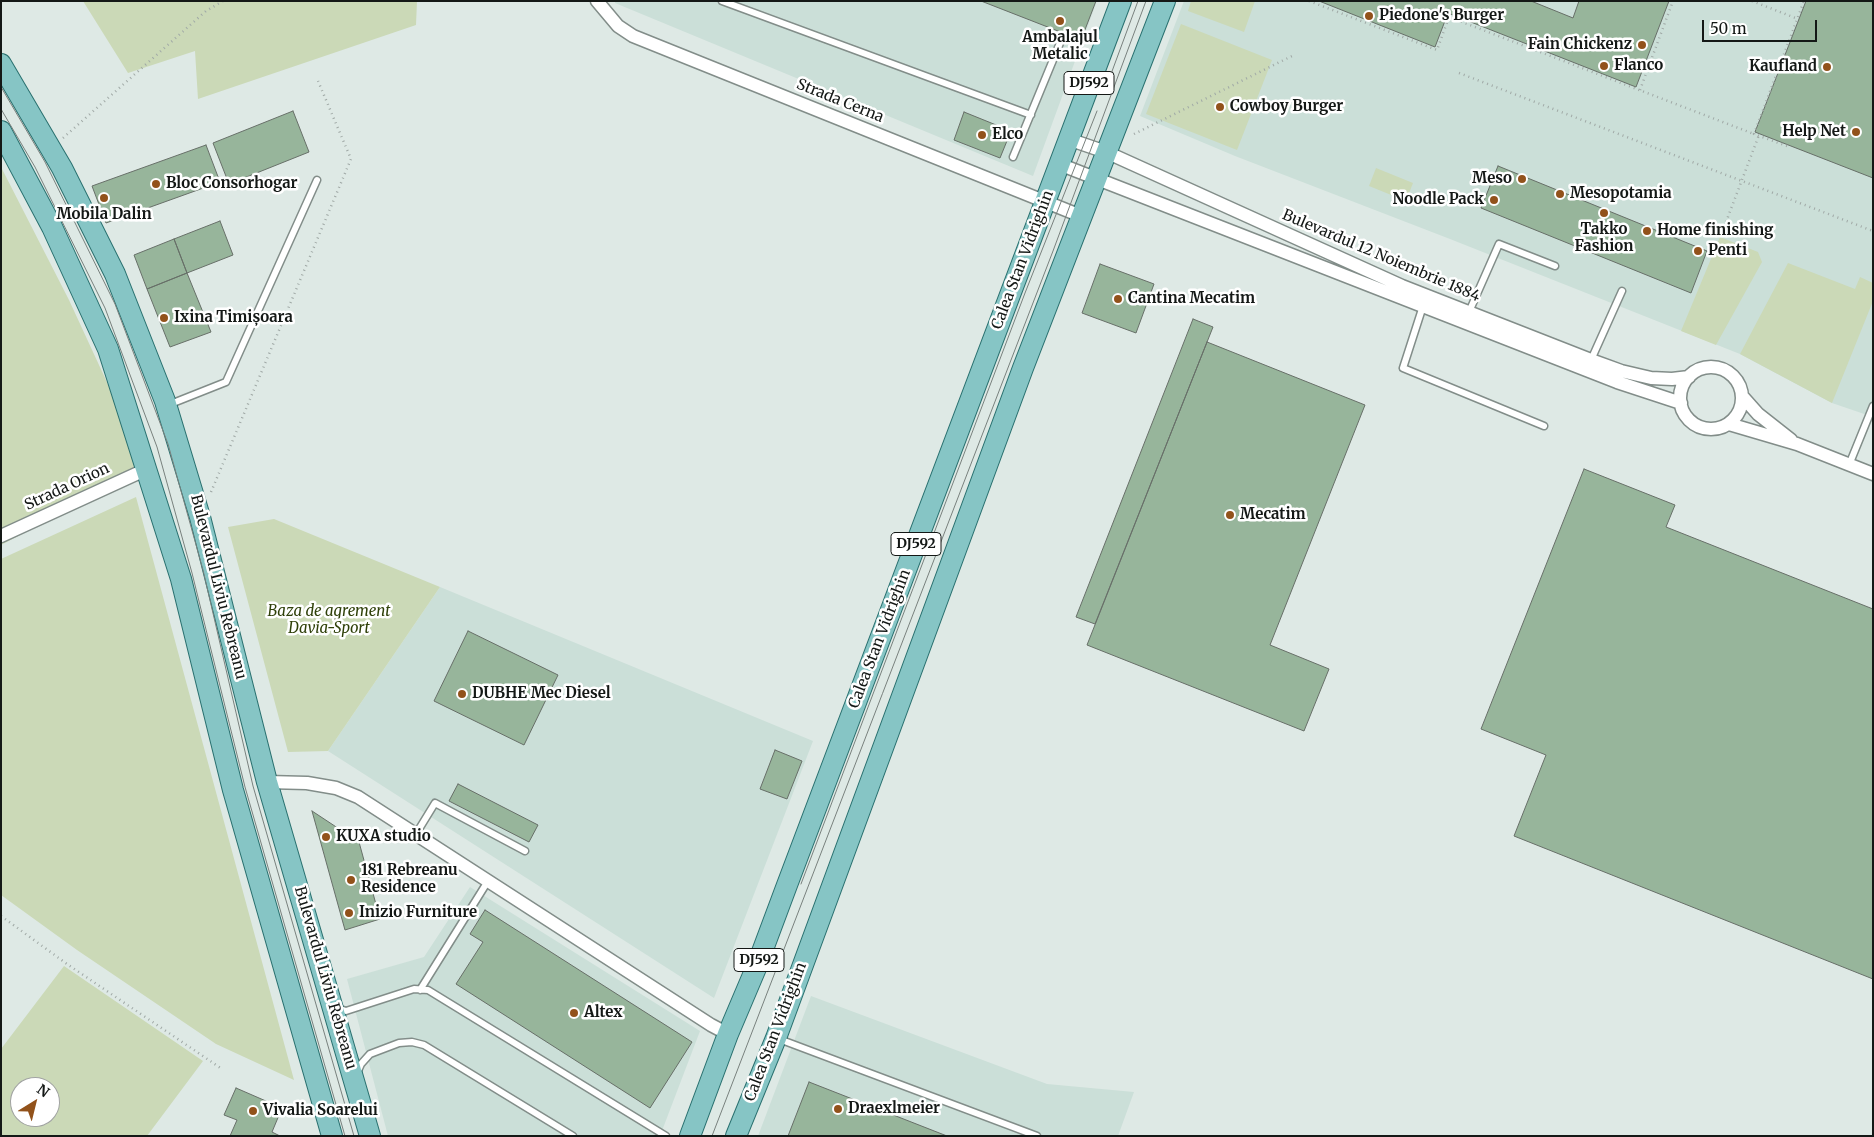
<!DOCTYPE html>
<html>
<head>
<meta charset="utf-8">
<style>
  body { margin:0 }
  #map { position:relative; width:1874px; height:1137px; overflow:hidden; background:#dee9e5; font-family:Merriweather,serif }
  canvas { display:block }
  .frame { position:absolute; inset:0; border:2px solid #141816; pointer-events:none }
  .north { position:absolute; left:10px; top:1077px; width:50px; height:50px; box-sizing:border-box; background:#fff; border:1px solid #a1a3a2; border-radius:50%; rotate:36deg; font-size:14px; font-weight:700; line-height:20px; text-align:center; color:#141816 }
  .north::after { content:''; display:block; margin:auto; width:18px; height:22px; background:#92521b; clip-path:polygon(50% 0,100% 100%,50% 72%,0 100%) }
  .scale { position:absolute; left:1702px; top:20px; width:115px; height:22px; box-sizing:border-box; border:2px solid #141816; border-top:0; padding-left:6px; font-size:15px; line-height:18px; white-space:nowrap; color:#141816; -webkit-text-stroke:4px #fff; paint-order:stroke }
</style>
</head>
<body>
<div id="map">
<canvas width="1874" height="1137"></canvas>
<div class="frame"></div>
<div class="north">N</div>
<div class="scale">50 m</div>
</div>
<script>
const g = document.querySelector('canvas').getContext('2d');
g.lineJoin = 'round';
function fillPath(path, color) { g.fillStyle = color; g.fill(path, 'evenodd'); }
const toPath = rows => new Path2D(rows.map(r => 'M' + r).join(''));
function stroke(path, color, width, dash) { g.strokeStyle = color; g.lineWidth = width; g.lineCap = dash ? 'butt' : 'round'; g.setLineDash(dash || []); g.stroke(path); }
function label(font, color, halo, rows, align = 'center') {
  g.font = font + ' Merriweather,serif'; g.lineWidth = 5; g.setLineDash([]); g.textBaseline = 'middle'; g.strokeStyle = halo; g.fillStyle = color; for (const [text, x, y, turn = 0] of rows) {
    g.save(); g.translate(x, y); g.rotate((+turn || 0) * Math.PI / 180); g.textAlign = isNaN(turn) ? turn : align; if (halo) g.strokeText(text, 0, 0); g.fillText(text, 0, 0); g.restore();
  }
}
fillPath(toPath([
  [615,1,1097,1,1033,176,615,3],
  [1184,1,1873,1,1873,417,1832,403,1740,354,1450,239,1235,156,1140,116],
  [440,587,813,741,714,998,328,751],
  [470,887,700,1031,660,1136,388,1136,347,979,424,957],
  [811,996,1047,1084,1134,1092,1118,1136,758,1136]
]), '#cbdfd8');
fillPath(toPath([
  [83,1,417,1,416,25,198,99,195,51,128,73],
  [1191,1,1255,1,1244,32,1188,11],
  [1181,24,1272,60,1237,150,1146,114],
  [1,167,69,300,147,469,1,545],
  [1376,168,1413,183,1406,201,1369,186],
  [1720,237,1758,252,1762,262,1716,345,1681,331],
  [1788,263,1855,289,1860,277,1873,283,1873,301,1832,403,1740,354],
  [136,497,294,1080,216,1044,77,950,1,895,1,559],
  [274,519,440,587,328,751,288,752,228,527],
  [64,966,203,1061,147,1136,1,1136,1,1049],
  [20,1087,50,1087,50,1117,20,1117]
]), '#cbd9b7');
const building = toPath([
  [981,1,1096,1,1081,40,981,1],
  [1319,1,1531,1,1573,18,1579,1,1669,1,1636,87,1448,13,1435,47,1319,1],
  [1806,1,1873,1,1873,178,1755,132,1806,1],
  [293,111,309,152,229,184,213,143,293,111],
  [964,112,1011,131,1000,158,954,140,964,112],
  [206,145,220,182,106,223,92,186,206,145],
  [1498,166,1707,251,1691,293,1481,208,1498,166],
  [220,221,233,255,187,273,174,239,220,221],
  [174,239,187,273,147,289,134,255,174,239],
  [1100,264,1154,284,1136,333,1082,313,1100,264],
  [187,273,211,332,170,347,147,289,187,273],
  [1193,319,1213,327,1095,624,1076,617,1193,319],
  [1207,342,1365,405,1270,645,1329,669,1304,731,1087,645,1207,342],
  [1584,469,1675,505,1666,527,1873,609,1873,979,1514,836,1546,755,1481,729,1584,469],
  [468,631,558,675,524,745,434,701,468,631],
  [775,750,802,761,787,799,760,789,775,750],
  [458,784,538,825,529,842,449,801,458,784],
  [312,811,359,842,380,919,345,930,312,811],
  [485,910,692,1042,650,1108,456,984,483,942,470,934,485,910],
  [809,1082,947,1136,788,1136,809,1082],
  [236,1088,282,1108,272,1132,280,1136,230,1136,237,1120,224,1115,236,1088]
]);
fillPath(building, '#97b59b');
stroke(building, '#676f68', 1);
const lane = toPath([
  [722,1,1031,115],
  [1013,157,1060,43],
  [1423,306,1403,368,1544,426],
  [1469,312,1499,244,1555,266],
  [1591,360,1622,291],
  [168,405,226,382,317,180],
  [1849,465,1873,406],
  [416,834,435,803,525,851],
  [420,990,488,881],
  [337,1008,346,1011,414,989,428,990,666,1136],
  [779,1039,1037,1136],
  [357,1073,361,1064,370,1054,399,1043,412,1042,424,1045,573,1136]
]);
const street = toPath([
  [597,1,618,26,633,36,1081,216],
  [1068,139,1106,152,1402,286,1591,360,1621,371,1651,378,1672,379,1689,377],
  [1059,164,1617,382,1681,403],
  '1680 398a31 31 0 1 1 62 0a31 31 0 1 1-62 0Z',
  [1742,396,1758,414,1791,440],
  [1729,424,1797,444,1873,474],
  [1,536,147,469],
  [267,782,307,783,336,788,358,797,711,1025,728,1034]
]);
const primary = toPath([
  [1,64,62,168,115,274,165,401,200,517,267,782,370,1136],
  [1,131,52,227,108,349,181,579,233,790,332,1136],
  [690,1136,728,1034,756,968,787,885,1121,1],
  [736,1136,776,1038,1023,368,1165,1]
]);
stroke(lane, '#828d89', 9);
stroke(street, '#828d89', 15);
stroke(primary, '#29706f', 22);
stroke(toPath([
  [1309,1,1437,50,1449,17,1754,134],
  [1752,1,1798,19],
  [1459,73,1873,231],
  [1640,90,1673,1],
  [1134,134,1292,56],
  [63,138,206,11,223,1],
  [1787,146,1754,134,1804,1],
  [1726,222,1759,135],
  [211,492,351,159,318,81],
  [1,916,67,964,222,1069]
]), '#a0a9a6', 2.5, [1, 4]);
stroke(lane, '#fff', 6);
stroke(street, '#fff', 12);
stroke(primary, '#86c5c5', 20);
stroke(toPath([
  [1,87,45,162,115,304,168,444,203,570,253,786,354,1136],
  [1104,93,1138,1],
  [1,109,35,167,105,308,157,447,192,573,245,787,345,1136],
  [801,884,1025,293,1097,111],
  [712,1136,1053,251,1146,1]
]), '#78807d', 1);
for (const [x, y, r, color] of [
  [1369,16,5,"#92521b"],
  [1060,21,5,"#92521b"],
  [1642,45,5,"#92521b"],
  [1604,66,5,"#92521b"],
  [1827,67,5,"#92521b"],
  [1220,107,5,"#92521b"],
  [1856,132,5,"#92521b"],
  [982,135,5,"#92521b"],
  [1522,179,5,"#92521b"],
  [156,184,5,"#92521b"],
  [1560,194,5,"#92521b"],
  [104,198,5,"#92521b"],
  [1494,200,5,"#92521b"],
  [1604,213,5,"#92521b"],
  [1647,231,5,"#92521b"],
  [1698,251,5,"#92521b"],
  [1118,299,5,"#92521b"],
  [164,318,5,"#92521b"],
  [1230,515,5,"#92521b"],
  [462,694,5,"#92521b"],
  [326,837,5,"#92521b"],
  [351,880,5,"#92521b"],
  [349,913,5,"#92521b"],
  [574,1013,5,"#92521b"],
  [838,1109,5,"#92521b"],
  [253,1111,5,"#92521b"]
]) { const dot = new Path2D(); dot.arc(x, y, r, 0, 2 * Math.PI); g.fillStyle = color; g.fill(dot); stroke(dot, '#fff', 2); }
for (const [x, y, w] of [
  [1089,83,50],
  [916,544,50],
  [759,960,50]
]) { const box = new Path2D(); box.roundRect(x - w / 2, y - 11.5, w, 23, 4); g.fillStyle = '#fff'; g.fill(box); stroke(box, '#141816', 1); }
label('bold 14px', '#141816', null, [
  ["DJ592",1089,83],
  ["DJ592",916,544],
  ["DJ592",759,960]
]);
label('bold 15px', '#141816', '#fff', [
  ["Piedone's Burger",1379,16],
  ["Ambalajul",1060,38,"center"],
  ["Metalic",1060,55,"center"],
  ["Fain Chickenz",1632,45,"right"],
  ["Flanco",1614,66],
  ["Kaufland",1817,67,"right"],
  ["Cowboy Burger",1230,107],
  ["Help Net",1846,132,"right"],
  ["Elco",992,135],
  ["Meso",1512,179,"right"],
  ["Bloc Consorhogar",166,184],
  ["Mesopotamia",1570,194],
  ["Noodle Pack",1484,200,"right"],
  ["Mobila Dalin",104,215,"center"],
  ["Takko",1604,230,"center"],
  ["Fashion",1604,247,"center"],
  ["Home finishing",1657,231],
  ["Penti",1708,251],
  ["Cantina Mecatim",1128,299],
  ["Ixina Timișoara",174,318],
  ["Mecatim",1240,515],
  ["DUBHE Mec Diesel",472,694],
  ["KUXA studio",336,837],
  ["181 Rebreanu",361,871],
  ["Residence",361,888],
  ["Inizio Furniture",359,913],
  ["Altex",584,1013],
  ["Draexlmeier",848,1109],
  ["Vivalia Soarelui",263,1111]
], 'left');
label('15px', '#141816', '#fff', [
  ["Strada Cerna",840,101,22],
  ["Bulevardul 12 Noiembrie 1884",1381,256,23],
  ["Calea Stan Vidrighin",1023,260,-69],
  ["Strada Orion",67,487,-25],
  ["Bulevardul Liviu Rebreanu",218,587,76],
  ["Calea Stan Vidrighin",880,639,-69],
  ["Bulevardul Liviu Rebreanu",325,978,74],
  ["Calea Stan Vidrighin",776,1032,-69]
]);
label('italic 15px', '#2f4009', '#fff', [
  ["Baza de agrement",329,612],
  ["Davia-Sport",329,629]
]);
</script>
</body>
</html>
